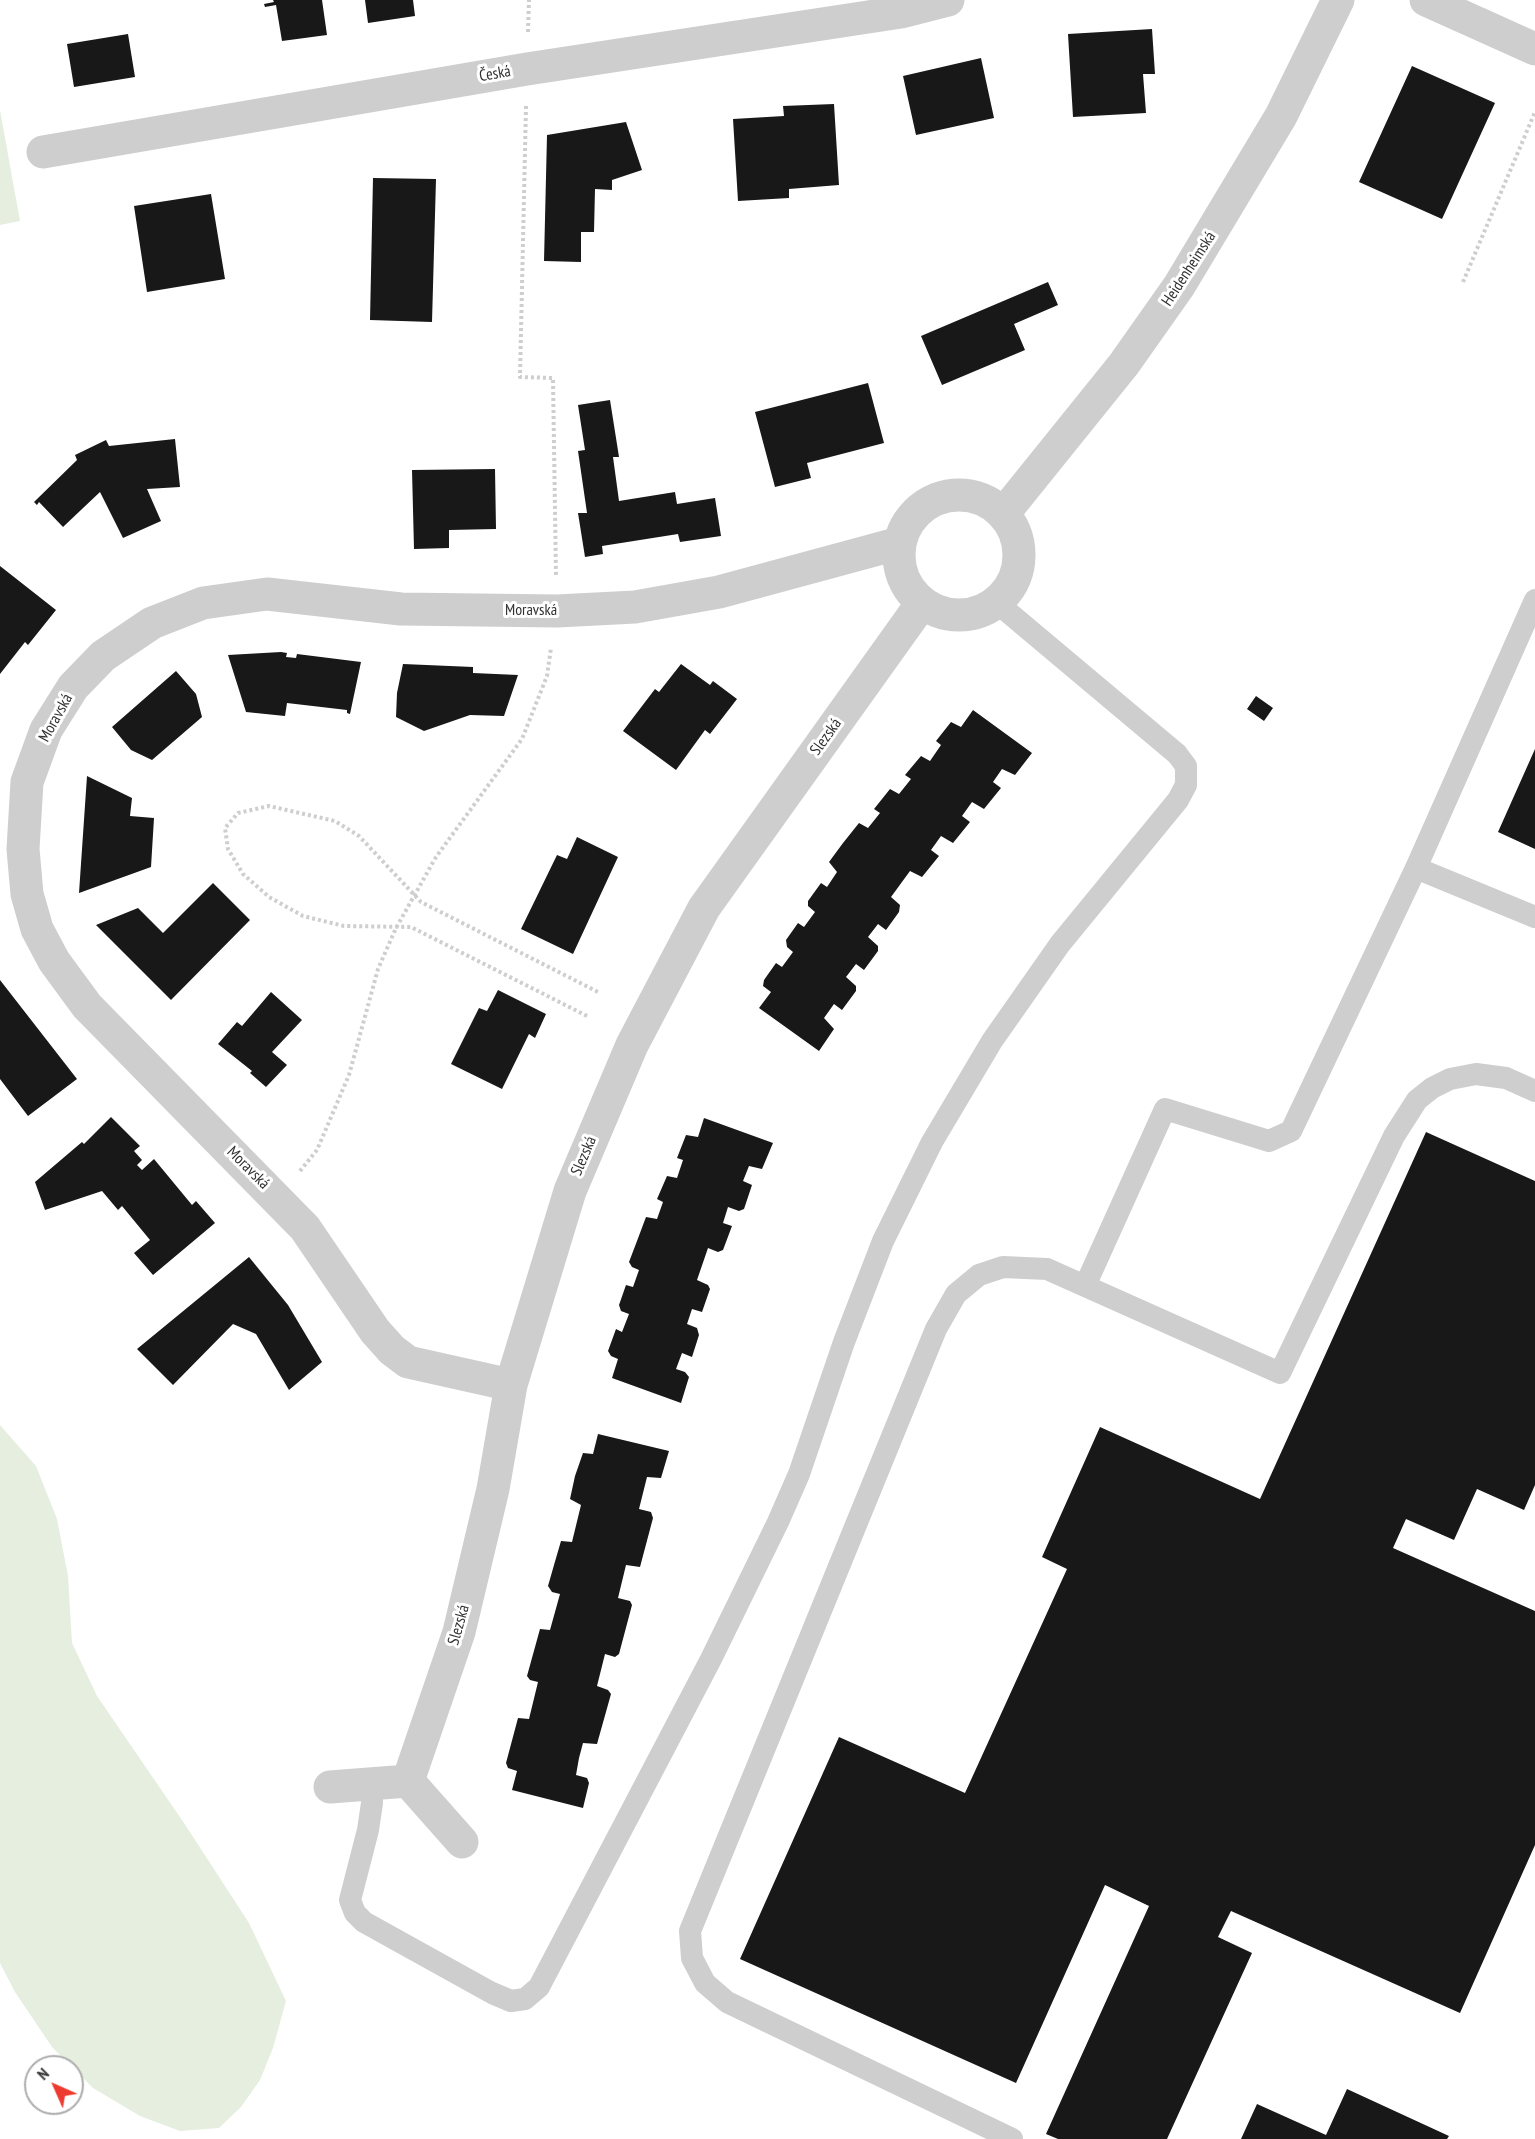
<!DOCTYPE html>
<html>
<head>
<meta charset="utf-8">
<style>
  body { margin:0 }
  #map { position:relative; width:1535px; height:2139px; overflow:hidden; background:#fff; font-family:"PT Sans Narrow",sans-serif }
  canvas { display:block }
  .north { position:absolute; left:24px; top:2055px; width:60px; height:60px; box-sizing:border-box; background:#fff; border:2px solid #adadad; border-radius:50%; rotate:315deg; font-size:16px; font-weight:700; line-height:24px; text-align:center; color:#313131 }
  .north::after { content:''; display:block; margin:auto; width:21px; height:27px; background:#ed3c2f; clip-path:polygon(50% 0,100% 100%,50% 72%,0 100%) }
</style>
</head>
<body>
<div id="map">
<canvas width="1535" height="2139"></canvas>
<div class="north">N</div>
</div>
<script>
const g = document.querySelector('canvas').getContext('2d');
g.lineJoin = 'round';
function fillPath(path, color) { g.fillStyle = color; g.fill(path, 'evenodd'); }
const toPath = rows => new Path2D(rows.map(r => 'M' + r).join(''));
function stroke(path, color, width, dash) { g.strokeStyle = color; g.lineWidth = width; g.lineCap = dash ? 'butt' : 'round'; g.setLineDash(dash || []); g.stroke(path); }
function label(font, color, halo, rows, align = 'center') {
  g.font = font + ' "PT Sans Narrow",sans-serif'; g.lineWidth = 6; g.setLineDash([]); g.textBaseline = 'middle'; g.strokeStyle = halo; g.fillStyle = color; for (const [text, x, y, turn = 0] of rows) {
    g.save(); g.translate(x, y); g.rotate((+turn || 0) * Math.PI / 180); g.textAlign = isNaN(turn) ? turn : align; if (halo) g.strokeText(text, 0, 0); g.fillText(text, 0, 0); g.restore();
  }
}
fillPath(toPath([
  [0,110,20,221,0,225],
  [0,1425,36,1466,57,1519,68,1576,72,1643,97,1696,184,1823,249,1923,286,2001,273,2048,260,2080,241,2107,219,2128,180,2131,140,2116,93,2088,52,2047,15,1992,0,1963]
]), '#e5eedf');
fillPath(toPath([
  [273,0,322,0,327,35,282,41,276,5,265,7,264,4,274,2],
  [365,0,413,0,415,16,368,23],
  [1152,29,1155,74,1143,74,1146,113,1073,117,1068,34],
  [128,34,135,77,74,87,67,44],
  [981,58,994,118,916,135,903,76],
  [1412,66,1495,103,1442,219,1359,182],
  [834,104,839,185,789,189,789,198,738,201,733,119,784,116,783,106],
  [626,122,642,170,612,180,612,190,595,189,594,232,581,232,581,262,544,261,547,135],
  [373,178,436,179,432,322,370,320],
  [211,194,225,279,147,292,134,206],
  [1048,282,1058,305,1014,324,1025,350,942,385,921,336],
  [868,383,884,443,807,463,811,478,775,487,755,412],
  [610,400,619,457,613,457,619,501,675,492,677,504,715,498,721,536,680,542,678,534,602,546,603,554,585,557,578,513,587,513,578,451,585,450,578,405],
  [175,439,180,487,147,489,161,521,123,538,100,492,63,527,39,502,37,505,34,502,77,460,75,455,106,440,109,446],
  [495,469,496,529,449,530,449,548,414,549,412,470],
  [0,566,56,610,28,645,25,642,0,674],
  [281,652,287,653,286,657,296,658,297,654,361,662,350,714,347,713,347,710,287,703,285,716,246,712,228,655],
  [403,664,473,667,473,673,518,675,504,716,470,715,424,731,396,717,397,693],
  [681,664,710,685,713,681,737,699,710,734,705,730,676,770,623,731,655,689,659,692],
  [176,671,196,694,202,717,152,760,131,750,112,727],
  [1256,696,1273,708,1264,721,1247,709],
  [973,710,1032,753,1015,775,1002,769,993,782,1001,788,984,809,972,802,962,816,970,822,953,843,941,836,931,850,939,856,922,877,910,871,891,897,900,905,899,912,886,930,878,924,868,937,878,946,878,951,864,970,856,964,846,977,856,986,856,991,842,1010,834,1004,824,1018,834,1029,819,1051,759,1008,771,992,763,986,764,980,776,963,782,967,793,952,787,947,786,940,798,923,804,927,815,912,808,906,808,901,821,883,827,887,837,872,829,862,843,843,859,823,868,828,880,813,874,809,890,789,899,794,911,779,905,775,921,756,930,761,941,745,936,741,951,722,961,727],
  [1535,749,1535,849,1498,832],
  [87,776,132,798,130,816,154,818,151,867,79,893],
  [577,837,618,857,573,954,521,929,557,855,567,859],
  [213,883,250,920,171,1000,96,925,138,908,163,933],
  [0,980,77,1079,28,1116,0,1079],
  [498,990,546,1014,535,1038,529,1034,502,1089,451,1064,479,1008,487,1011],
  [271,992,302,1020,272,1052,287,1065,266,1087,250,1073,252,1071,218,1044,237,1022,242,1026],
  [111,1117,140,1146,134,1151,142,1160,137,1165,142,1170,154,1159,192,1205,196,1201,215,1223,153,1275,134,1253,150,1240,122,1206,118,1210,102,1191,45,1210,35,1182,82,1142,84,1144],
  [704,1118,773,1143,762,1169,749,1166,743,1181,752,1185,744,1209,739,1211,728,1207,723,1223,732,1226,723,1250,718,1252,708,1248,697,1280,708,1285,710,1289,702,1312,692,1309,687,1324,697,1328,699,1335,692,1357,682,1353,676,1369,685,1372,689,1377,681,1403,612,1378,618,1359,611,1356,608,1351,616,1329,622,1332,629,1314,621,1311,619,1305,626,1285,633,1287,639,1270,632,1267,629,1262,637,1241,646,1217,657,1219,663,1202,657,1199,667,1176,677,1178,683,1160,677,1158,686,1135,698,1137],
  [1426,1132,1535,1181,1535,1485,1524,1510,1477,1489,1454,1540,1406,1519,1393,1548,1535,1611,1535,1845,1460,2013,1231,1911,1218,1937,1252,1953,1167,2139,1058,2139,1046,2134,1149,1906,1105,1885,1016,2083,740,1959,839,1737,965,1793,1067,1569,1042,1557,1100,1427,1260,1499],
  [249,1257,288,1305,322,1362,289,1390,256,1334,233,1324,173,1385,137,1349],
  [598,1434,669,1451,661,1478,647,1477,639,1509,651,1512,653,1518,640,1567,626,1565,618,1598,630,1601,632,1605,619,1654,615,1657,605,1654,597,1686,608,1690,611,1694,597,1744,583,1743,579,1758,576,1775,587,1778,589,1783,583,1808,512,1790,517,1771,508,1768,506,1763,518,1718,529,1719,538,1682,530,1680,527,1676,540,1629,550,1630,560,1594,552,1592,548,1586,554,1565,561,1541,572,1542,581,1505,570,1499,575,1476,583,1453,593,1454],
  [1347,2089,1449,2136,1447,2139,1241,2139,1257,2104,1326,2135]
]), '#181818');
stroke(toPath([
  [528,32,529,0],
  [526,106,520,377,553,378,556,575],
  [1463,282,1535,112],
  [587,1016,411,927,344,926,303,916,269,897,243,874,228,849,225,828,238,813,269,806,335,821,359,836,421,902,598,992],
  [300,1171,317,1150,349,1075,378,969,396,928,436,857,522,739,547,676,551,648]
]), '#cecece', 4, [3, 3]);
stroke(toPath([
  [1416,868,1535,600],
  [1085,1286,1165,1109,1269,1141,1291,1131,1416,868,1535,917],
  [371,1784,372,1803,368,1830,350,1900,355,1913,364,1922,492,1993,511,2001,525,1999,539,1987,711,1659,778,1522,799,1474,844,1342,883,1241,932,1142,992,1041,1060,944,1178,800,1186,785,1186,766,1177,754,996,602],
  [1012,2139,727,2002,705,1983,692,1958,690,1931,936,1329,956,1294,979,1275,1003,1267,1047,1269,1280,1373,1394,1136,1417,1100,1432,1088,1450,1079,1476,1074,1506,1078,1535,1091]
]), '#cecece', 22);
stroke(toPath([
  [1426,0,1535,49],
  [43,152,527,69,901,12,948,0],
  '899 555a60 60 0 1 1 120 0a60 60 0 1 1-120 0Z',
  [1004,513,1124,364,1179,286,1281,116,1338,0],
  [511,1385,408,1362,392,1350,375,1331,305,1228,87,1006,54,961,37,929,27,894,23,849,27,782,46,730,73,687,103,656,152,623,203,603,267,594,401,609,557,611,635,607,719,592,900,543],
  [408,1781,459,1632,493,1489,511,1385,570,1191,632,1045,704,908,922,603],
  [330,1787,408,1781,462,1842]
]), '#cecece', 33);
label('16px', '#313131', '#fff', [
  ["Česká",495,74,-10],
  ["Heidenheimská",1189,269,-57],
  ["Moravská",531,610],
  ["Moravská",56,718,-61],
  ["Slezská",826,737,-54],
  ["Slezská",584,1156,-67],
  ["Moravská",248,1168,45],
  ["Slezská",459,1625,-74]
]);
</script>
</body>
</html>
